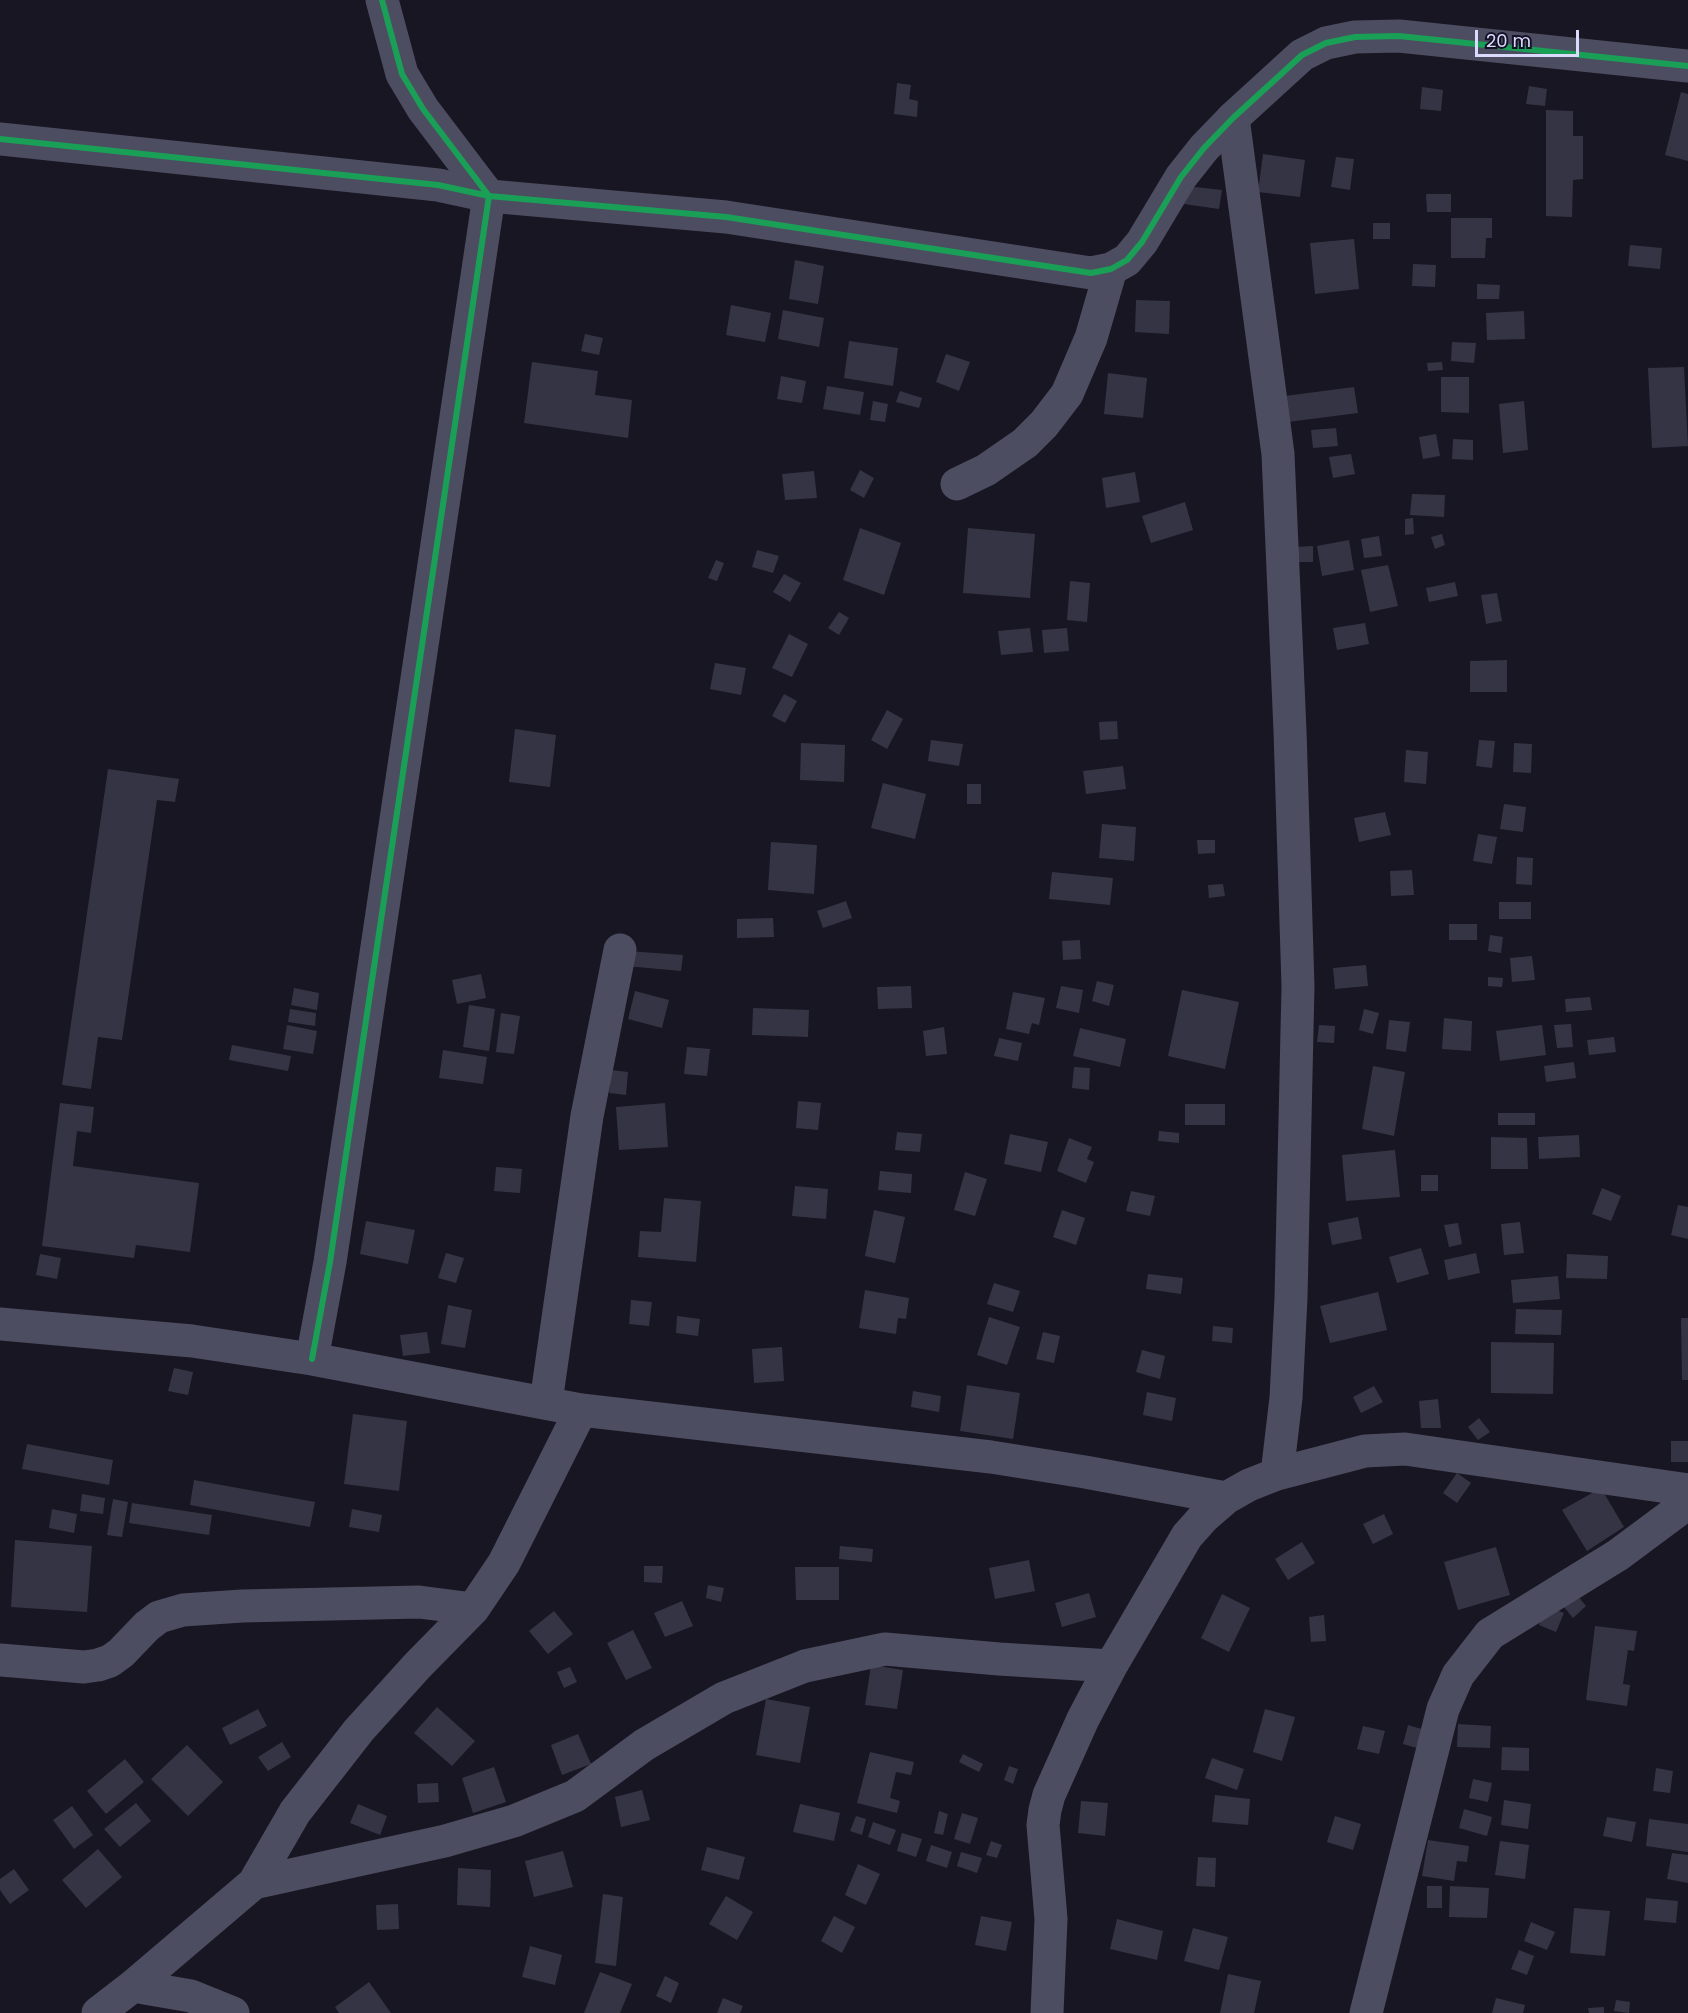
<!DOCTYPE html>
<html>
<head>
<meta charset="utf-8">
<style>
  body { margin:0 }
  #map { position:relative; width:1688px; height:2013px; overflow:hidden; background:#171622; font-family:Poppins,sans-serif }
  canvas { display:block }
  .scale { position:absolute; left:1475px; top:30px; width:104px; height:27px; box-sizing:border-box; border:3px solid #dbdafc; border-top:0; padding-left:8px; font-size:18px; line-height:21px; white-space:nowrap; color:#dbdafc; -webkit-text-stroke:4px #131226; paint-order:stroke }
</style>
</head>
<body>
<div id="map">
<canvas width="1688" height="2013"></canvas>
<div class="scale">20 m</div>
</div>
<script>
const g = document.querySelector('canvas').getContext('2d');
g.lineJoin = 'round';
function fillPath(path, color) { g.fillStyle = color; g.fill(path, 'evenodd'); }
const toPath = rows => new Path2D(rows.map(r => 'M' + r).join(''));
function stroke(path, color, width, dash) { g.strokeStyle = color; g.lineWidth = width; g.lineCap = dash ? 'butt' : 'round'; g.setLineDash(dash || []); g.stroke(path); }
fillPath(toPath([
  [897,83,911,85,909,99,918,101,917,117,894,114],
  [1529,86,1547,89,1545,106,1526,104],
  [1422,87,1443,90,1441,111,1420,109],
  [1681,92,1688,94,1688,161,1665,155],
  [1546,110,1573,111,1573,136,1583,136,1583,179,1573,180,1572,217,1546,216],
  [1263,154,1305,160,1300,197,1258,192],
  [1336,157,1354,159,1350,190,1331,187],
  [1186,186,1222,190,1219,209,1184,204],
  [1426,194,1451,194,1451,212,1427,212],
  [1451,218,1492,218,1492,238,1486,238,1485,258,1451,258],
  [1373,223,1390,223,1390,239,1373,239],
  [1354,239,1359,289,1315,294,1310,243],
  [1630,245,1662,248,1660,269,1628,266],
  [795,260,824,266,818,304,789,299],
  [1413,264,1436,265,1435,287,1412,286],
  [1477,284,1500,285,1499,299,1477,299],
  [1136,300,1170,301,1169,334,1135,332],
  [731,305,771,313,765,342,726,335],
  [783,310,824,318,819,347,778,339],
  [1524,311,1525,339,1487,340,1486,313],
  [585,334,603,338,599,355,581,351],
  [849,341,898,348,893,386,844,378],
  [1452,342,1476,343,1474,363,1451,361],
  [946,354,970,362,959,391,936,382],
  [532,362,598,371,595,395,632,400,628,438,524,423],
  [1442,362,1443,370,1428,371,1427,363],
  [1684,367,1688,446,1652,448,1648,368],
  [1108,373,1147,378,1143,418,1104,414],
  [781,376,806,381,802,403,777,399],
  [1441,377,1469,377,1469,413,1441,412],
  [827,386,864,392,860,415,823,409],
  [1354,387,1358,413,1288,422,1285,396],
  [900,391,922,398,919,408,896,402],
  [873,401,888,404,885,422,870,420],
  [1524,401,1528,450,1503,453,1499,404],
  [1336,428,1338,446,1313,448,1311,430],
  [1436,434,1440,456,1423,459,1419,437],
  [1453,439,1473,440,1473,460,1452,459],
  [1351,454,1355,474,1333,478,1329,457],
  [860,470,874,478,864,498,850,490],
  [814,471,817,498,785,500,782,474],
  [1135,472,1140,502,1106,508,1102,478],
  [1412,494,1445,495,1444,517,1410,515],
  [1185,502,1193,530,1151,543,1142,516],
  [1413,518,1414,534,1405,535,1405,519],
  [860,528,901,543,884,595,843,580],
  [968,528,1035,534,1030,598,963,593],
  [1442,534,1445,545,1435,549,1431,537],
  [1379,536,1382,556,1364,558,1361,539],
  [1349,540,1354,570,1322,576,1317,546],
  [1313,546,1313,562,1294,562,1293,547],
  [757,550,779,556,773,573,752,567],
  [716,560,724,563,717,581,708,578],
  [1388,565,1398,606,1370,612,1361,570],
  [784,574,801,583,790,602,773,592],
  [1070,581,1090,583,1087,622,1067,620],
  [1455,582,1458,596,1429,602,1426,588],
  [1497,593,1502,621,1486,624,1481,595],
  [839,612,849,618,839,635,828,628],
  [1365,623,1369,644,1337,650,1333,628],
  [1030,628,1033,652,1001,655,998,631],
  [1067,628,1069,651,1044,653,1042,630],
  [789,634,808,644,792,677,772,668],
  [1507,660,1507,692,1470,692,1470,661],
  [715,663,746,668,741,695,710,689],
  [784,694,797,701,785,723,772,716],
  [887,710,903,719,887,749,871,740],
  [1117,721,1118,739,1100,740,1099,722],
  [515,729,556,735,550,787,509,782],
  [931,740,963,744,959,766,928,761],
  [1479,740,1495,741,1492,768,1476,766],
  [801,743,845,745,844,782,800,780],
  [1514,743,1532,744,1531,773,1513,772],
  [1406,750,1428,752,1426,784,1404,782],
  [1123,766,1126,789,1086,794,1083,771],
  [108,769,179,779,175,802,157,800,122,1040,98,1037,91,1089,62,1085],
  [883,783,926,794,915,839,871,828],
  [967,784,981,784,981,804,967,804],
  [1504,804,1526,807,1523,832,1500,829],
  [1385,812,1391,835,1359,842,1354,818],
  [1102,824,1136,827,1134,861,1099,858],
  [1478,834,1497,837,1492,864,1473,861],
  [1197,840,1215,840,1215,853,1198,854],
  [771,842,817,845,814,894,768,890],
  [1517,857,1533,858,1532,885,1516,884],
  [1412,870,1414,895,1391,896,1390,871],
  [1052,872,1113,878,1110,905,1049,899],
  [1223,884,1225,896,1209,898,1208,885],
  [846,901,852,918,823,928,817,911],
  [1499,902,1531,902,1531,919,1499,919],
  [773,918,774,937,737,938,737,919],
  [1449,924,1477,924,1477,940,1449,940],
  [1490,935,1503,937,1501,953,1488,951],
  [1080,940,1081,959,1063,960,1062,941],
  [628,951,683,955,681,971,626,966],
  [1532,956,1535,980,1512,982,1510,958],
  [1366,965,1368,986,1335,989,1333,968],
  [481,974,486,998,457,1004,452,980],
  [1488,977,1503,978,1502,987,1488,986],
  [1097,981,1114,985,1109,1006,1092,1001],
  [911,986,912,1008,878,1009,877,987],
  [1061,986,1083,990,1079,1013,1056,1008],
  [294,988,319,993,317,1010,291,1005],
  [1182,990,1239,1002,1225,1069,1168,1056],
  [635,991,669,1000,662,1028,628,1019],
  [1013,992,1045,998,1039,1025,1032,1023,1029,1034,1006,1029],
  [1590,997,1592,1010,1566,1012,1565,999],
  [469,1005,495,1009,489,1051,463,1047],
  [753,1008,809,1010,808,1037,752,1035],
  [290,1009,316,1013,315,1026,288,1022],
  [1364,1009,1379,1013,1373,1034,1359,1030],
  [501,1013,520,1016,514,1054,496,1052],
  [1444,1018,1472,1021,1471,1051,1442,1049],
  [1389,1020,1410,1022,1406,1052,1386,1049],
  [1571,1024,1573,1047,1557,1048,1554,1025],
  [287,1025,317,1031,313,1054,283,1049],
  [1319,1025,1335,1026,1334,1043,1317,1042],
  [1542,1025,1546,1055,1500,1061,1496,1031],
  [944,1027,947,1054,926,1056,923,1031],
  [1080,1028,1126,1039,1120,1067,1073,1056],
  [1614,1037,1616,1052,1589,1055,1587,1040],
  [999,1038,1022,1043,1018,1061,994,1056],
  [232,1045,291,1056,288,1071,229,1060],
  [687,1047,710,1049,707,1076,684,1074],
  [443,1050,487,1057,483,1084,439,1078],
  [1574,1062,1576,1078,1546,1082,1544,1066],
  [1373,1066,1405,1072,1394,1136,1362,1129],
  [1074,1067,1090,1068,1089,1090,1072,1088],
  [611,1070,628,1072,626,1095,609,1093],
  [798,1101,821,1103,818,1130,796,1128],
  [60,1103,94,1107,91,1133,77,1131,73,1166,199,1183,190,1252,136,1245,134,1258,42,1246],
  [665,1103,668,1147,619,1150,616,1107],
  [1185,1104,1225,1104,1225,1125,1185,1125],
  [1498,1113,1535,1113,1535,1125,1498,1125],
  [1159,1131,1179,1133,1179,1143,1158,1141],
  [897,1132,922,1134,920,1152,895,1150],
  [1010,1134,1048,1142,1041,1172,1004,1164],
  [1579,1135,1580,1157,1539,1159,1538,1137],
  [1491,1137,1527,1138,1528,1169,1491,1169],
  [1069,1138,1092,1147,1087,1159,1094,1162,1086,1183,1057,1171],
  [1395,1150,1400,1197,1346,1201,1342,1155],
  [496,1167,522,1169,520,1193,494,1191],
  [880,1171,912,1174,911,1193,878,1190],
  [965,1172,987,1179,975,1216,954,1210],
  [1421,1175,1438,1175,1438,1191,1421,1191],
  [795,1186,828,1189,826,1219,792,1216],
  [1602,1188,1621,1196,1611,1221,1592,1214],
  [1131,1191,1155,1196,1150,1216,1126,1211],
  [664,1198,701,1201,696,1262,638,1257,640,1231,661,1232],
  [1678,1205,1688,1207,1688,1239,1671,1235],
  [874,1210,905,1217,895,1263,865,1256],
  [1062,1210,1085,1218,1076,1245,1053,1237],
  [1358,1217,1362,1239,1332,1245,1328,1223],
  [366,1221,415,1230,408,1264,360,1254],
  [1520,1222,1524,1253,1504,1255,1501,1224],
  [1458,1223,1462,1244,1449,1247,1444,1225],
  [1421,1248,1429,1274,1397,1283,1389,1257],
  [446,1253,464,1258,456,1283,438,1278],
  [1476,1253,1480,1273,1448,1280,1444,1260],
  [40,1254,61,1258,57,1279,36,1275],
  [1567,1254,1608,1256,1607,1279,1566,1278],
  [1148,1274,1183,1278,1181,1294,1146,1289],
  [1558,1276,1560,1299,1513,1303,1511,1280],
  [994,1283,1020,1291,1013,1312,987,1304],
  [865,1290,909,1298,906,1319,898,1318,896,1334,859,1328],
  [1378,1292,1387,1330,1330,1343,1320,1306],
  [631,1300,652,1302,649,1326,629,1324],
  [448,1305,472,1310,465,1348,441,1344],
  [1516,1309,1562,1310,1561,1335,1515,1334],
  [677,1316,700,1319,698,1336,676,1333],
  [989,1317,1020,1327,1007,1365,977,1355],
  [1681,1318,1688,1318,1688,1380,1682,1380],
  [1213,1326,1233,1328,1232,1343,1212,1341],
  [427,1332,430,1353,403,1356,400,1335],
  [1043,1332,1060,1336,1054,1363,1036,1359],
  [1491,1342,1554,1343,1553,1394,1491,1393],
  [782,1347,784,1381,754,1383,752,1349],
  [1142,1350,1165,1356,1160,1379,1136,1372],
  [174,1368,193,1372,188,1395,168,1391],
  [967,1385,1020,1393,1013,1439,960,1431],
  [1374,1386,1383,1402,1361,1413,1353,1397],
  [913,1391,941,1396,939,1412,911,1407],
  [1147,1392,1176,1398,1172,1421,1143,1415],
  [1438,1399,1441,1428,1421,1428,1419,1401],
  [353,1414,407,1421,399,1491,344,1484],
  [1479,1418,1490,1432,1478,1440,1468,1427],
  [1671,1441,1688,1441,1688,1462,1671,1462],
  [27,1444,113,1460,109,1485,22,1469],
  [1457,1473,1471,1483,1457,1503,1443,1493],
  [194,1480,315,1502,310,1527,190,1505],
  [1601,1488,1624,1527,1587,1551,1562,1510],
  [82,1494,105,1498,103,1514,80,1511],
  [113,1499,128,1502,122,1537,107,1535],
  [132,1503,212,1515,209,1535,129,1523],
  [52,1509,77,1514,74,1533,49,1528],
  [352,1509,382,1515,379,1532,349,1527],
  [1384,1514,1393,1534,1373,1544,1363,1524],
  [15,1540,92,1546,87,1612,11,1607],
  [1302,1542,1315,1563,1288,1580,1275,1559],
  [840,1546,873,1549,872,1562,839,1559],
  [1496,1547,1510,1595,1458,1610,1444,1562],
  [1029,1560,1035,1591,995,1599,989,1568],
  [644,1566,663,1566,662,1583,644,1582],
  [795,1567,839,1567,839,1600,796,1600],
  [708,1585,724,1588,721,1602,706,1598],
  [1572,1589,1586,1606,1573,1618,1559,1601],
  [1089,1593,1096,1617,1062,1627,1055,1603],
  [1222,1594,1250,1608,1229,1652,1201,1638],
  [682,1601,693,1626,665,1637,654,1613],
  [1546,1606,1564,1613,1556,1632,1539,1625],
  [554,1611,573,1634,548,1654,529,1631],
  [1324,1615,1326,1641,1311,1642,1309,1617],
  [1595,1626,1637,1631,1634,1651,1628,1650,1623,1684,1630,1685,1627,1706,1586,1700],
  [633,1630,652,1668,626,1680,607,1643],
  [871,1665,903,1670,897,1709,865,1705],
  [570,1667,577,1682,564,1688,557,1672],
  [766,1699,810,1707,800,1763,756,1755],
  [437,1707,475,1741,452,1766,414,1733],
  [258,1709,267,1726,230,1745,222,1728],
  [1265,1709,1295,1717,1282,1761,1253,1752],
  [1458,1724,1491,1726,1490,1748,1457,1747],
  [1408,1725,1425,1730,1420,1749,1403,1744],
  [1363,1726,1385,1731,1379,1754,1357,1749],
  [578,1734,591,1764,562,1775,551,1745],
  [282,1742,291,1757,268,1771,258,1757],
  [187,1745,223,1782,188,1816,151,1779],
  [1502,1747,1529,1748,1529,1771,1501,1770],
  [870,1752,914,1762,911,1775,896,1772,890,1798,900,1801,897,1813,857,1803],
  [963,1754,983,1764,979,1772,959,1762],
  [1212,1758,1244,1769,1237,1790,1205,1778],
  [125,1759,144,1782,106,1814,87,1791],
  [1009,1766,1018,1769,1013,1784,1004,1780],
  [494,1767,506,1802,473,1813,462,1778],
  [1656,1768,1673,1771,1670,1793,1653,1791],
  [1473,1779,1492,1783,1488,1802,1469,1798],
  [438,1783,439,1802,418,1803,417,1784],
  [642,1790,650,1820,621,1827,615,1797],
  [1215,1795,1250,1799,1248,1825,1212,1822],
  [1504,1800,1531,1804,1528,1829,1501,1825],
  [1081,1801,1108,1803,1105,1836,1078,1833],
  [136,1803,151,1821,120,1847,104,1829],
  [358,1804,387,1816,380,1835,350,1823],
  [800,1804,840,1813,834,1841,793,1832],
  [72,1806,93,1835,74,1849,53,1820],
  [1464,1809,1492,1817,1487,1836,1459,1828],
  [939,1811,948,1814,943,1835,934,1833],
  [962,1813,978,1818,970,1844,954,1839],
  [856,1816,866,1819,862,1835,850,1831],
  [1335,1816,1361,1824,1353,1850,1327,1842],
  [1607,1817,1636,1822,1632,1842,1603,1836],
  [1649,1819,1688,1824,1688,1852,1646,1846],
  [873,1822,896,1830,890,1845,868,1837],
  [902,1833,922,1839,916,1857,897,1851],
  [1428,1840,1469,1846,1467,1862,1457,1861,1454,1881,1422,1876],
  [991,1841,1002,1845,997,1858,986,1855],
  [1500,1841,1529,1845,1525,1879,1495,1875],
  [931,1845,952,1852,947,1868,926,1861],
  [707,1847,745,1857,739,1880,701,1870],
  [98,1849,122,1877,86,1908,62,1880],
  [563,1851,573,1887,534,1897,525,1861],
  [961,1852,982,1858,977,1873,957,1866],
  [1672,1853,1688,1855,1688,1883,1667,1879],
  [1198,1857,1216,1858,1215,1887,1196,1886],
  [858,1864,880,1874,866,1905,845,1895],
  [458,1868,491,1870,490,1907,457,1905],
  [14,1869,29,1890,10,1904,0,1890,0,1879],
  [1427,1886,1442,1886,1442,1908,1427,1908],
  [1450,1886,1489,1888,1487,1918,1449,1917],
  [603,1894,623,1897,616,1966,595,1963],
  [726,1896,753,1912,737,1940,709,1924],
  [1646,1898,1678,1901,1676,1923,1644,1920],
  [398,1904,399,1929,377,1930,376,1905],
  [1574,1908,1610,1911,1605,1956,1570,1953],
  [834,1916,855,1927,842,1953,821,1941],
  [981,1916,1012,1922,1006,1951,975,1945],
  [1117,1919,1163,1931,1157,1960,1110,1949],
  [1531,1922,1555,1932,1547,1950,1524,1941],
  [1193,1928,1228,1937,1219,1970,1184,1961],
  [530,1946,562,1955,555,1985,522,1977],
  [1519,1950,1534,1956,1527,1975,1511,1969],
  [600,1972,632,1984,620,2013,584,2013],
  [1228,1974,1261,1981,1254,2013,1220,2013],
  [665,1976,679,1983,671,2003,656,1996],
  [369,1982,391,2013,339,2013,335,2007],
  [723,1998,743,2006,740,2013,717,2013],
  [1496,1998,1525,2005,1523,2013,1492,2013],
  [1616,2000,1630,2002,1629,2013,1614,2011],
  [1604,2007,1604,2013,1589,2013,1588,2008]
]), '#353444');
stroke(toPath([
  [1233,118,1278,454,1290,731,1298,986,1291,1298,1286,1398,1277,1474],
  [957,484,986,470,1025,443,1044,424,1067,394,1091,338,1111,269],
  [0,1324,192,1341,312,1359,581,1410,991,1457,1085,1472,1226,1498],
  [312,1359,330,1262,489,196,423,109,402,74,382,0],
  [546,1402,587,1116,620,950],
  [0,1660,84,1667,98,1665,110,1661,121,1653,147,1626,159,1617,183,1610,242,1606,419,1602,473,1609],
  [1111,1666,1187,1536,1204,1517,1226,1498,1249,1485,1277,1474,1365,1451,1405,1449,1688,1490],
  [254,1883,445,1841,514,1821,575,1796,644,1745,724,1698,805,1666,885,1649,999,1659,1111,1666,1083,1719,1049,1795,1045,1810,1043,1825,1051,1919,1047,2013],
  [133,1986,191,1996,233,2013],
  [98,2013,133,1986,254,1883,295,1812,359,1730,418,1665,473,1609,504,1563,581,1410],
  [1366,2013,1443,1709,1458,1675,1490,1634,1618,1555,1688,1503]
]), '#4d4d61', 33);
stroke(toPath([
  [0,139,438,185,489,196,726,217,1091,273,1111,269,1127,260,1142,242,1181,177,1204,148,1233,118,1302,55,1326,43,1355,37,1399,36,1688,66]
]), '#4d4d61', 33);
stroke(toPath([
  [0,139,438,185,489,196,726,217,1091,273,1111,269,1127,260,1142,242,1181,177,1204,148,1233,118,1302,55,1326,43,1355,37,1399,36,1688,66],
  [312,1359,330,1262,489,196,423,109,402,74,382,0]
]), '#1a9f57', 6);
</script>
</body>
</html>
